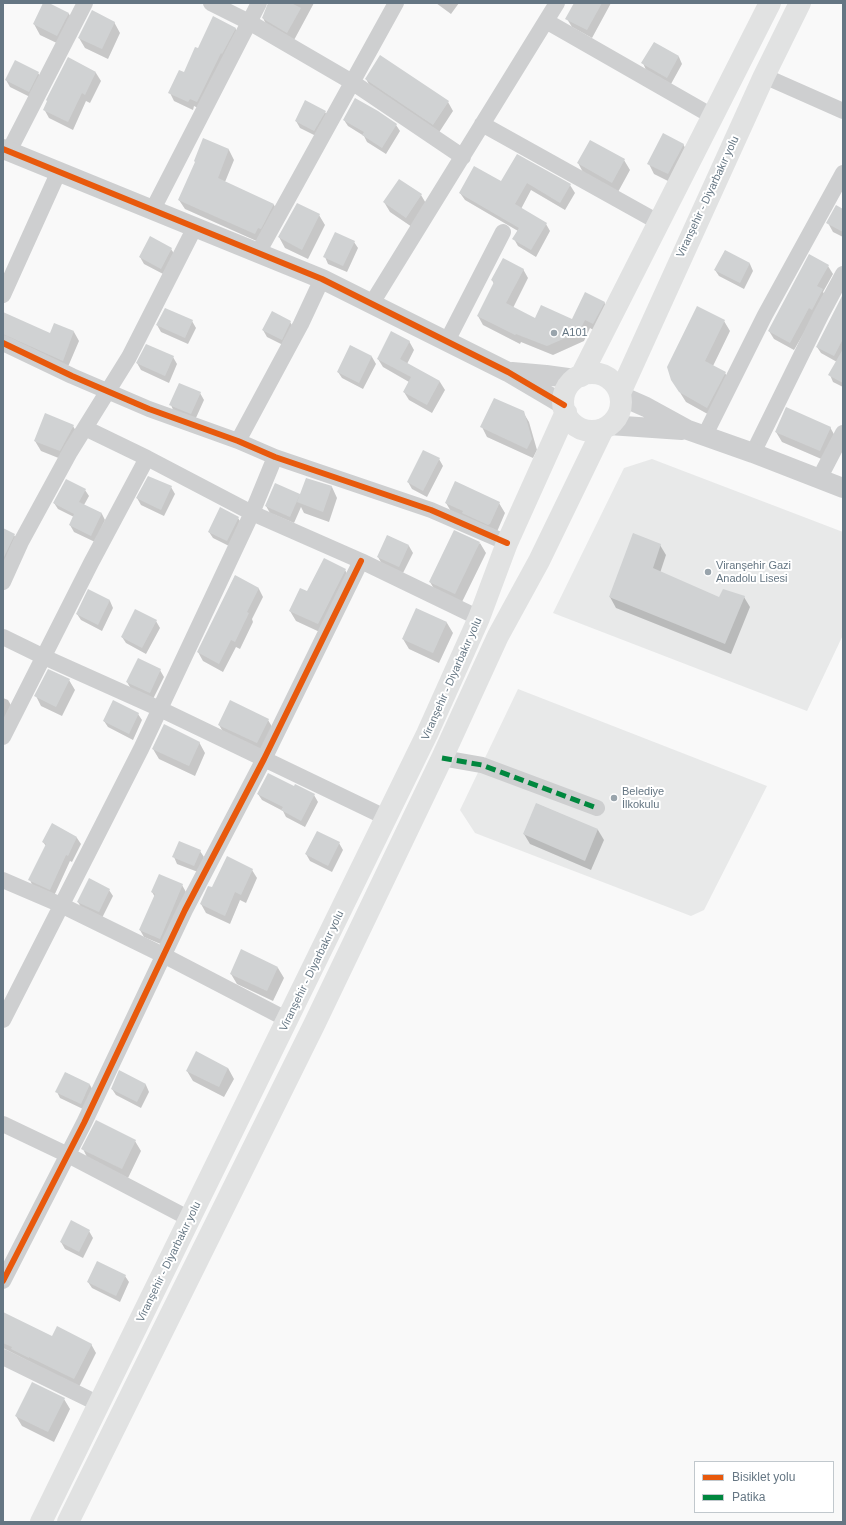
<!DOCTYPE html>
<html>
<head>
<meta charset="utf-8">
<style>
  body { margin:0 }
  #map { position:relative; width:846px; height:1525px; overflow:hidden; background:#f9f9f9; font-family:Arial,sans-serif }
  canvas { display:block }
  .frame { position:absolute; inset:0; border:4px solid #657683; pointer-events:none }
  .legend { position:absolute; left:694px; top:1461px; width:140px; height:52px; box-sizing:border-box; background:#fff; border:1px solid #c1c8cd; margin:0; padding:5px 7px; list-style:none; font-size:12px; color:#657683 }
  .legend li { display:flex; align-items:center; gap:8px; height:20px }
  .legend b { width:20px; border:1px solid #c1c8cd }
</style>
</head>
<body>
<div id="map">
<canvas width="846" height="1525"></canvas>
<div class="frame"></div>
<ul class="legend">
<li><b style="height:5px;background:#e8590c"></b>Bisiklet yolu</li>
<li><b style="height:5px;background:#00873e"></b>Patika</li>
</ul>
</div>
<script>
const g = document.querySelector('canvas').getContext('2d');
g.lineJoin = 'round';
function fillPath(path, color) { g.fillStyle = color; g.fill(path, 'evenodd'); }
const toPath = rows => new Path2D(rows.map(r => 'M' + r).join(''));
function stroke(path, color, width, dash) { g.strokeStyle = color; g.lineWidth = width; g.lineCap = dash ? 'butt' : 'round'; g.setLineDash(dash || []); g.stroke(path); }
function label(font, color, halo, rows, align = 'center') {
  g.font = font + ' Arial,sans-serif'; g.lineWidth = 4; g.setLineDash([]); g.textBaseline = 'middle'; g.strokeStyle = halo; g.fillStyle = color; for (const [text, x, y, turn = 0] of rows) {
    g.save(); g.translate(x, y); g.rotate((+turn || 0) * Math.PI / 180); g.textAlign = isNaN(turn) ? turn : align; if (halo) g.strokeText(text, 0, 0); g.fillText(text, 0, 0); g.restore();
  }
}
fillPath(toPath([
  [652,459,843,532,843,635,807,711,553,613,624,468],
  [518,689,767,786,704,910,691,916,475,833,460,810]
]), '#e8e9e9');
fillPath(toPath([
  [44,3,69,14,75,24,63,46,40,35,34,24],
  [269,3,314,3,293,42,268,28,263,18],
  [436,3,459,3,451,14],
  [575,3,611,3,592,38,572,27,567,19],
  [114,22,120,33,108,59,85,48,79,38],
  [235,28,240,36,202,110,194,106,193,110,174,101,170,93,185,73,198,49],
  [654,43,679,57,682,64,671,84,646,70,643,63],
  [380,57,448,102,453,111,438,134,371,88,366,79],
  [68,59,96,73,101,81,90,103,86,101,73,130,49,118,44,109],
  [38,73,42,79,32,98,10,87,6,80],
  [325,112,329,118,318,137,300,128,296,121],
  [344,120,396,125,400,131,386,154,367,142,364,136,348,126],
  [204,140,229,150,234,160,225,182,274,205,279,214,261,243,185,209,179,200,196,163],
  [683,144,689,155,674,184,654,174,649,164],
  [517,156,570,185,575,193,565,210,531,190,521,209,546,224,550,231,536,257,518,246,514,239,518,231,465,200,460,193,502,182],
  [624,160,630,170,618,192,584,174,578,163],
  [399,180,421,195,427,205,412,227,390,212,384,202],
  [843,210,843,237,833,232,828,223],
  [319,215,325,225,308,259,285,248,279,237],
  [354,242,358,248,347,272,328,264,325,257],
  [171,249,175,255,165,275,144,264,140,257],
  [725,251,750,264,753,271,744,289,719,276,715,270],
  [828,266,833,274,823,292,827,298,814,316,794,350,774,339,769,331],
  [523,269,528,278,513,308,535,319,573,321,604,302,609,311,598,333,590,328,584,341,553,355,521,342,520,344,483,325,478,316,494,284,492,280],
  [843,296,843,387,833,382,830,375,837,362,821,353,817,347],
  [3,314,51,334,74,332,79,341,67,369,3,343],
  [192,321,196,328,188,344,161,332,157,325],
  [724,321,730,331,713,366,725,373,731,383,713,417,686,402,672,380],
  [290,322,294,328,285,346,267,337,263,330],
  [409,341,414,350,407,364,440,382,445,390,432,413,409,400,404,392,409,382,383,367,378,359],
  [351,346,372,357,376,364,363,389,342,378,338,372],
  [173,357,177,364,169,383,141,370,137,363],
  [200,393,204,400,195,420,174,412,171,405],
  [523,412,529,422,537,450,533,458,487,437,482,427],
  [73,426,79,436,66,461,41,451,35,441],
  [830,427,836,438,826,461,782,442,776,432],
  [439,459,443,466,427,497,412,489,408,482],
  [171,487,175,494,164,516,141,505,137,498],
  [332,487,337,498,329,522,304,513,301,507,294,523,270,513,266,506,299,494,300,496],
  [85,490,89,496,84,505,102,514,105,520,95,542,74,532,70,525,74,517,58,509,54,503],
  [446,503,499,503,505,513,496,534,452,513],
  [238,518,242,524,231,547,213,538,209,532],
  [3,529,14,535,20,545,3,583],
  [388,536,409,546,413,553,403,573,382,564,378,557],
  [480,543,486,553,461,604,436,592,430,582],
  [660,545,666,555,660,573,720,598,744,597,750,607,731,654,616,608,610,597],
  [345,570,351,580,324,634,296,621,290,611,308,592],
  [235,576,259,589,263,597,252,619,253,622,240,649,236,647,223,672,203,661,198,652],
  [89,591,110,601,113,608,102,631,81,620,77,614],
  [417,609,447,623,453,633,439,663,409,649,403,639],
  [156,621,160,628,146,654,126,643,122,637],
  [160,670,164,677,153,699,131,689,127,682],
  [69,680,75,690,62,716,41,706,36,696],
  [3,698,8,700,12,707,3,724],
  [138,714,142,720,133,740,108,727,104,721],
  [268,720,274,730,263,753,225,735,219,725],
  [199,742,205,753,195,776,159,759,153,749],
  [294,788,314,795,318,802,305,827,286,817,283,811,262,800,258,794],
  [537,804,598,830,604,840,591,870,530,844,524,834],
  [52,825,77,838,81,844,72,862,70,861,54,896,33,887,30,880,46,846,43,842],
  [339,843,343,850,332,872,310,861,306,854],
  [200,851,204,857,198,872,177,864,174,857],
  [252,870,257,878,246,903,240,900,230,924,206,913,201,904,213,889],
  [182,885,186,892,163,945,144,937,140,930,155,897,152,892],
  [109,890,113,896,102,918,82,909,78,902],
  [278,968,284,978,273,1001,237,984,231,974],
  [228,1068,234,1079,224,1097,193,1081,187,1071],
  [120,1072,146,1085,149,1092,141,1108,116,1095,112,1089],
  [66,1073,90,1085,94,1092,85,1110,60,1098,57,1092],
  [135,1141,141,1151,128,1178,88,1159,83,1149],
  [89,1231,93,1238,83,1258,65,1249,61,1242],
  [125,1276,129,1282,120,1302,92,1288,88,1282],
  [3,1313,52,1337,91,1344,96,1353,79,1387,3,1348],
  [64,1399,70,1409,54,1442,22,1426,16,1416]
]), '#0003');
fillPath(toPath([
  [43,3,49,3,69,13,57,36,33,24],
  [268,3,291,3,301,8,287,33,262,18],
  [574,3,602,3,587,30,565,19],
  [92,10,115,22,102,49,78,38],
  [213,16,236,28,222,54,221,53,197,102,190,99,188,102,168,93,179,70,184,72,195,47,198,48],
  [654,42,679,56,667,78,641,63],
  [380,55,449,101,433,125,365,79],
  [68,57,96,72,85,95,82,93,68,122,43,110,47,101,46,100],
  [15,60,39,72,29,92,5,80],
  [355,98,378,111,397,124,382,148,362,135,364,132,343,120],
  [305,100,326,111,314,131,295,121],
  [663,133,684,144,668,174,647,164],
  [203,138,229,149,218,178,274,204,261,229,258,228,255,234,178,200,195,162,194,161],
  [590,140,625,159,612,183,577,163],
  [517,154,571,184,560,203,527,183,515,204,547,223,531,250,512,239,519,228,459,193,474,166,501,181],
  [399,179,422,194,406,218,383,202],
  [297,203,320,214,302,250,278,237],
  [836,205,843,209,843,232,826,223],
  [335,232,355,241,343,266,323,257],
  [150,236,172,248,161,269,139,257],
  [725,250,750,263,740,283,714,270],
  [809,254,829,265,817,286,823,289,812,310,809,308,790,343,768,331],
  [503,258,524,269,506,303,535,318,541,305,572,319,585,292,605,302,593,324,585,320,579,332,547,346,516,334,515,335,477,316,494,282,491,280],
  [843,294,843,339,834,356,816,347],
  [697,306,725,320,705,361,726,372,707,408,679,392,671,380,667,367],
  [165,308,193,320,185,338,156,325],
  [272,311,291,321,282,340,262,330],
  [3,312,50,333,54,323,74,331,63,361,3,334],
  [391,331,410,341,400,359,440,381,427,405,403,392,411,377,377,359],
  [146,344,174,356,165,376,136,363],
  [350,345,372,356,359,383,337,372],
  [843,349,843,383,828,375],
  [179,383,201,392,191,414,169,405],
  [494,398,524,411,532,439,527,449,480,427],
  [786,407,831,427,820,451,775,432],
  [45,413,74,425,60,451,34,441],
  [423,450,440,458,423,491,407,482],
  [148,476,172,486,161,510,136,498],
  [306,478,332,486,323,512,297,502],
  [66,479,86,489,79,502,102,513,91,536,69,525,74,514,53,503],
  [455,481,500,502,490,524,488,525,462,513,463,511,445,503],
  [275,483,300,494,290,517,265,506],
  [220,507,239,517,227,541,208,532],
  [3,528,15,534,3,559],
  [454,530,480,542,455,594,429,582],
  [633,533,661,544,653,568,719,597,723,589,745,596,725,644,609,597],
  [387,535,409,545,399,567,377,557],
  [324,558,346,569,318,624,289,611,300,588,307,591],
  [235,575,259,588,247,612,249,613,235,642,231,640,219,664,197,652],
  [88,589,110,600,98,625,76,614],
  [416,608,447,622,433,653,402,639],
  [135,609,157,620,142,648,121,637],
  [138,658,161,669,150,693,126,682],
  [48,669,70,679,56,707,34,696],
  [113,700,139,713,129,734,103,721],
  [230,700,269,719,257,743,218,725],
  [164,724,200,742,189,766,152,749],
  [268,773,294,786,295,784,315,794,301,821,281,810,283,807,257,794],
  [536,803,598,829,585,861,523,834],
  [52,823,77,837,68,856,66,855,50,890,28,880,46,844,42,842],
  [317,831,340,842,328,866,305,854],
  [179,841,201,850,194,866,172,857],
  [227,856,253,869,241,895,235,892,225,916,200,904,208,886,212,887],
  [159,874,183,884,160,939,139,930,155,894,151,892],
  [89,878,110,889,99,912,77,902],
  [241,949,278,967,267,991,230,974],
  [196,1051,228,1068,219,1087,186,1071],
  [119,1070,146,1084,137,1102,111,1089],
  [65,1072,90,1084,81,1104,55,1092],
  [96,1120,136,1140,122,1169,81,1149],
  [71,1220,90,1230,79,1252,60,1242],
  [97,1261,126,1275,116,1296,87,1282],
  [3,1312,52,1336,57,1326,92,1344,74,1379,29,1357,29,1358,11,1349,12,1347,3,1343],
  [32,1382,65,1398,48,1432,15,1416]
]), '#d0d2d3');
stroke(toPath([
  [211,3,249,22,352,82,463,157],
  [546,21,712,116],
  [764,76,843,111],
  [482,124,658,222],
  [9,151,85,3],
  [153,209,259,3],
  [258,253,396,3],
  [3,295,59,171],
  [372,303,557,3],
  [447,341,503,232],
  [3,343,72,376,149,409,238,441,275,457,431,510,507,543],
  [85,428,147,458,252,513,361,561,479,618],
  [704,437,765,315,843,173],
  [238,441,301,324,322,279],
  [753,453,821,315,843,274],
  [819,479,843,433],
  [3,582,21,542,70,452,129,357,195,227],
  [3,637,44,657,160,709,387,818],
  [3,737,91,563,147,458],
  [442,758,482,765,597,808],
  [3,880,61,905,163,955,288,1020],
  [3,1020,141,749,252,513,275,457],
  [3,1124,68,1155,190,1219],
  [3,1281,84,1123,185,910,264,759,361,561],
  [3,1357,99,1404]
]), '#cecfd0', 16);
stroke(toPath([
  [3,149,322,279,508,372,564,405],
  [512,372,546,375,575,379],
  [621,396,646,407,688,430,753,453,843,488],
  [609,425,682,430]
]), '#cecfd0', 20);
stroke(toPath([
  '563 402a29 29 0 1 1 58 0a29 29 0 1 1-58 0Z',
  [581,376,770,3],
  [620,393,764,76,800,3],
  [41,1522,427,734,479,618,507,543,566,412],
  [68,1522,314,1025,442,758,498,636,539,561,603,429]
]), '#e1e2e2', 22);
stroke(toPath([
  [442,758,482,765,597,808]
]), '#00873e', 5, [10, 5]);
stroke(toPath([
  [3,149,322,279,508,372,564,405],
  [3,343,72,376,149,409,238,441,275,457,431,510,507,543],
  [3,1281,84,1123,185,910,264,759,361,561]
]), '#e8590c', 6);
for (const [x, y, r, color] of [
  [554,333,4,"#99a4ac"],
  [708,572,4,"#99a4ac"],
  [614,798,4,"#99a4ac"]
]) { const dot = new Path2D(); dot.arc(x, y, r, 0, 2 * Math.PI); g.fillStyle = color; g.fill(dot); stroke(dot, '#fff', 1.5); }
label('11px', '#657683', '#fff', [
  ["Viranşehir - Diyarbakır yolu",708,197,-65],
  ["Viranşehir - Diyarbakır yolu",452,679,-66],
  ["Viranşehir - Diyarbakır yolu",312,971,-64],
  ["Viranşehir - Diyarbakır yolu",169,1262,-64]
]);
label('11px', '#657683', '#fff', [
  ["A101",562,333],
  ["Viranşehir Gazi",716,566],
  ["Anadolu Lisesi",716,579],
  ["Belediye",622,792],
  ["İlkokulu",622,805]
], 'left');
</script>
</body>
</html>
